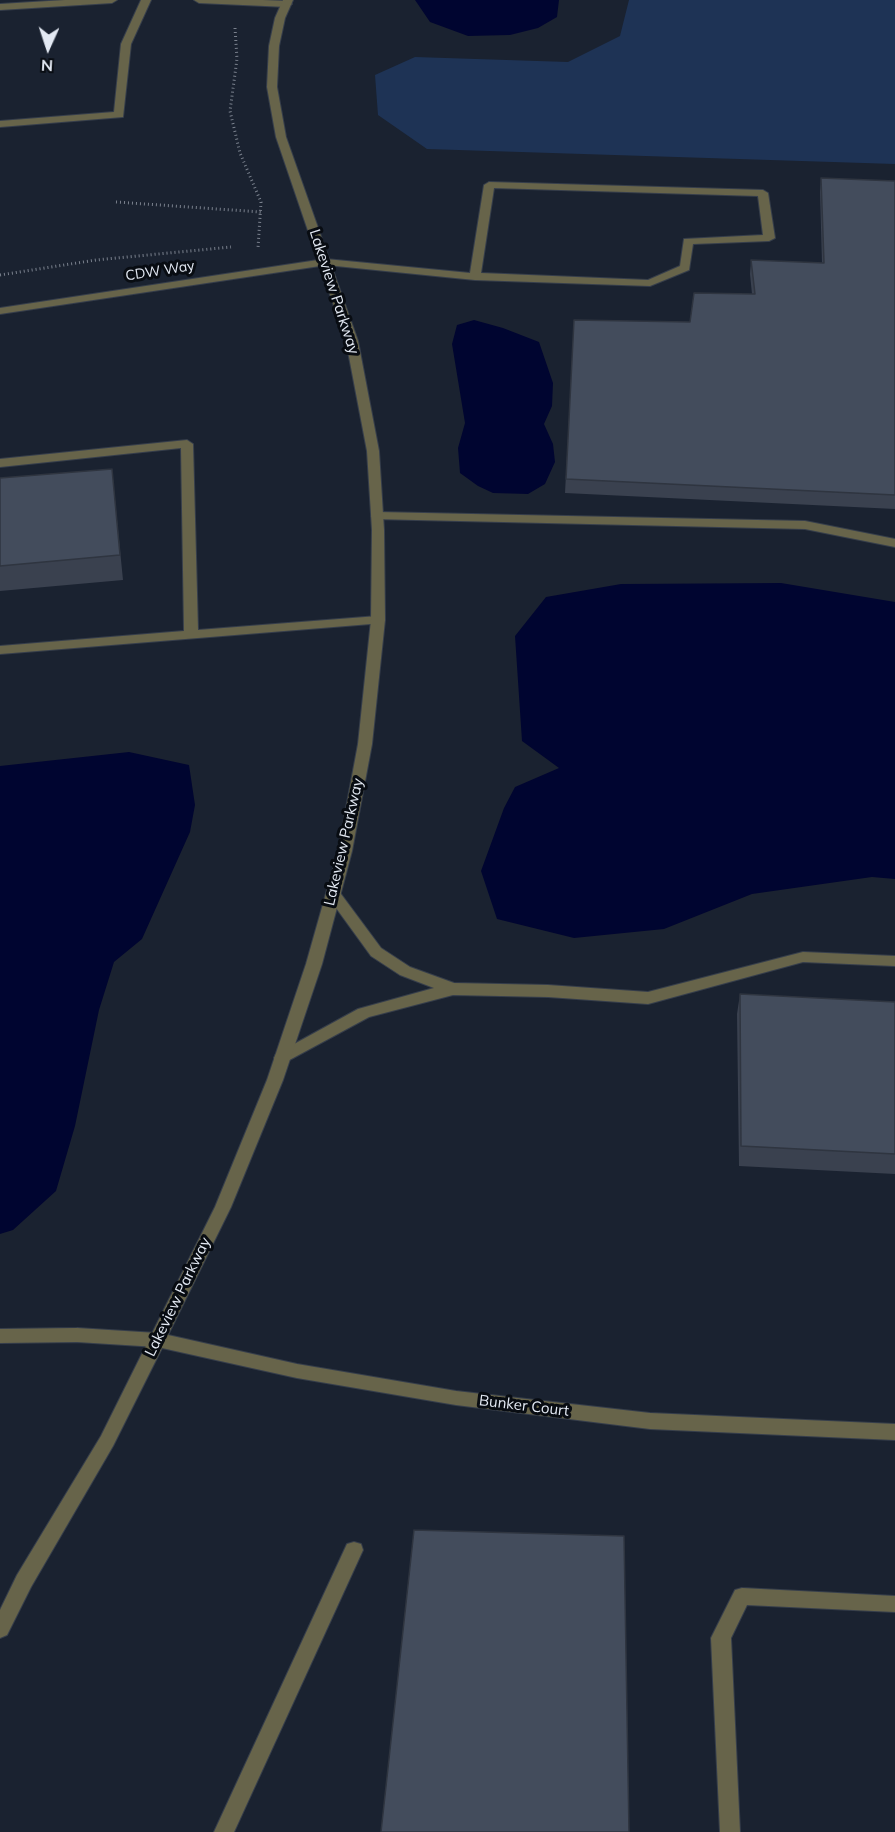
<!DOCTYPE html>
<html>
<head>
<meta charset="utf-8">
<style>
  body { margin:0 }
  #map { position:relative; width:895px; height:1832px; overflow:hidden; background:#1a2230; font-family:Mulish,sans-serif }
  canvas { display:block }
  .north { position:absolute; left:18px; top:18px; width:60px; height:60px; -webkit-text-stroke:4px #080c12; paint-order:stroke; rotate:183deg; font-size:16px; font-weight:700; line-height:24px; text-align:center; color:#e3e9f3 }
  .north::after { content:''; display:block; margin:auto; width:21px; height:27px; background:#e3e9f3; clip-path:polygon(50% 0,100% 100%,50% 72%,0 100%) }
</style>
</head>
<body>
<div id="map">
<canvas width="895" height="1832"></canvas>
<div class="north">N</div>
</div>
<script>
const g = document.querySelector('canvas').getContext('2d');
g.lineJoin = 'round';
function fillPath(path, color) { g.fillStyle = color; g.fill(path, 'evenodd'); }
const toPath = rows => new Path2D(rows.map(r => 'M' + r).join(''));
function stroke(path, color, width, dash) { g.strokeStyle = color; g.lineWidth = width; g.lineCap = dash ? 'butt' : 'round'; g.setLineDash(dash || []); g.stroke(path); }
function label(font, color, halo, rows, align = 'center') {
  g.font = font + ' Mulish,sans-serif'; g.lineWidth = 6; g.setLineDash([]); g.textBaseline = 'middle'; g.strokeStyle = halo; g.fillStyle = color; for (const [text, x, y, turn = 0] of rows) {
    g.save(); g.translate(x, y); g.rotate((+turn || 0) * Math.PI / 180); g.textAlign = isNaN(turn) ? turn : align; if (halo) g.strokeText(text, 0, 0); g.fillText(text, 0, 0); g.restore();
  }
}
fillPath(toPath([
  [629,0,895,0,895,164,427,149,378,115,375,75,415,57,568,62,620,36]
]), '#1e3355');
fillPath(toPath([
  [415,0,559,0,557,17,538,28,510,35,468,36,430,22],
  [474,320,503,328,539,342,553,383,552,406,544,424,553,444,555,462,545,484,528,494,493,493,478,486,460,473,458,448,465,423,452,344,457,325],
  [781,583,895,602,895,879,872,877,752,894,664,929,574,938,497,919,481,871,504,808,515,787,559,768,522,741,515,636,546,597,621,584],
  [129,752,189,765,195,805,190,832,142,939,114,962,99,1010,75,1126,56,1191,13,1230,0,1234,0,766]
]), '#000530');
const service = toPath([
  [65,0,117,0,112,3,0,10,0,4,65,0],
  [141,0,151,0,131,44,123,117,0,127,0,121,114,112,121,44,141,0],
  [194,0,263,0,287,1,292,4,287,7,199,3,194,0],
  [489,182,763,190,768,193,775,238,769,241,693,244,689,270,650,286,475,280,326,265,320,262,326,259,470,273,484,185,489,182],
  [494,188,758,196,763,235,684,239,680,266,648,280,481,273,494,188],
  [187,440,193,444,198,630,378,616,383,617,385,620,383,623,0,654,0,646,184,631,181,448,0,467,0,459,187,440],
  [377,512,805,521,895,539,895,547,805,529,373,519,371,516,377,512],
  [333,889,338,890,381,948,410,967,454,983,548,985,648,992,803,952,895,956,895,966,803,962,648,1004,548,997,453,995,369,1017,282,1064,276,1062,274,1058,276,1054,358,1009,434,988,400,975,371,956,326,894,333,889],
  [77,1328,157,1333,163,1335,166,1340,163,1345,157,1347,77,1342,0,1343,0,1329,77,1328],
  [354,1542,361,1544,363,1550,234,1832,214,1832,347,1544,354,1542],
  [742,1588,895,1596,895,1612,747,1605,731,1638,740,1832,720,1832,711,1638,735,1590,742,1588]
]);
const tertiary = toPath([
  [283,0,293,0,285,18,279,46,277,87,286,137,358,341,379,451,384,530,385,620,372,744,352,851,322,964,283,1080,231,1207,168,1335,297,1364,456,1391,650,1413,895,1424,895,1440,650,1429,456,1405,297,1378,162,1348,113,1446,31,1587,7,1635,0,1638,0,1610,17,1575,101,1436,215,1207,267,1080,306,964,338,851,358,744,371,620,372,530,367,451,346,341,320,266,0,314,0,308,318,260,276,137,267,87,269,46,275,18,283,0]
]);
stroke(service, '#363e4b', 2);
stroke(tertiary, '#363e4b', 2);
stroke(toPath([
  [235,28,237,59,230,111,240,153,261,202,258,248],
  [116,202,261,212],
  [0,275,96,260,231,247]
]), '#7a818d', 3, [1, 3]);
fillPath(service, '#67644a');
fillPath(tertiary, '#67644a');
fillPath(toPath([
  [821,178,895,181,895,509,565,493,574,320,690,322,752,294,750,274,751,260,822,263,820,192],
  [112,469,123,580,0,591,0,478],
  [740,994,895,1002,895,1174,739,1166,737,1014]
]), '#3a414f');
const building = toPath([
  [821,178,895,181,895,495,566,479,574,320,690,322,694,293,755,294,751,260,824,263,821,178],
  [112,469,120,555,0,566,0,478,112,469],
  [740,994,895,1002,895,1154,741,1146,740,994],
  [414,1530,624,1536,629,1832,381,1832,414,1530]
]);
fillPath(building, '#434c5c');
stroke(building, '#2f3540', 1.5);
label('14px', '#e3e9f3', '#080c12', [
  ["CDW Way",160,271,-9]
]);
label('15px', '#e3e9f3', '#080c12', [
  ["Lakeview Parkway",334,292,72],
  ["Lakeview Parkway",344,842,-77],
  ["Lakeview Parkway",178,1297,-64],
  ["Bunker Court",524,1406,7]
]);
</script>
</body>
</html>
